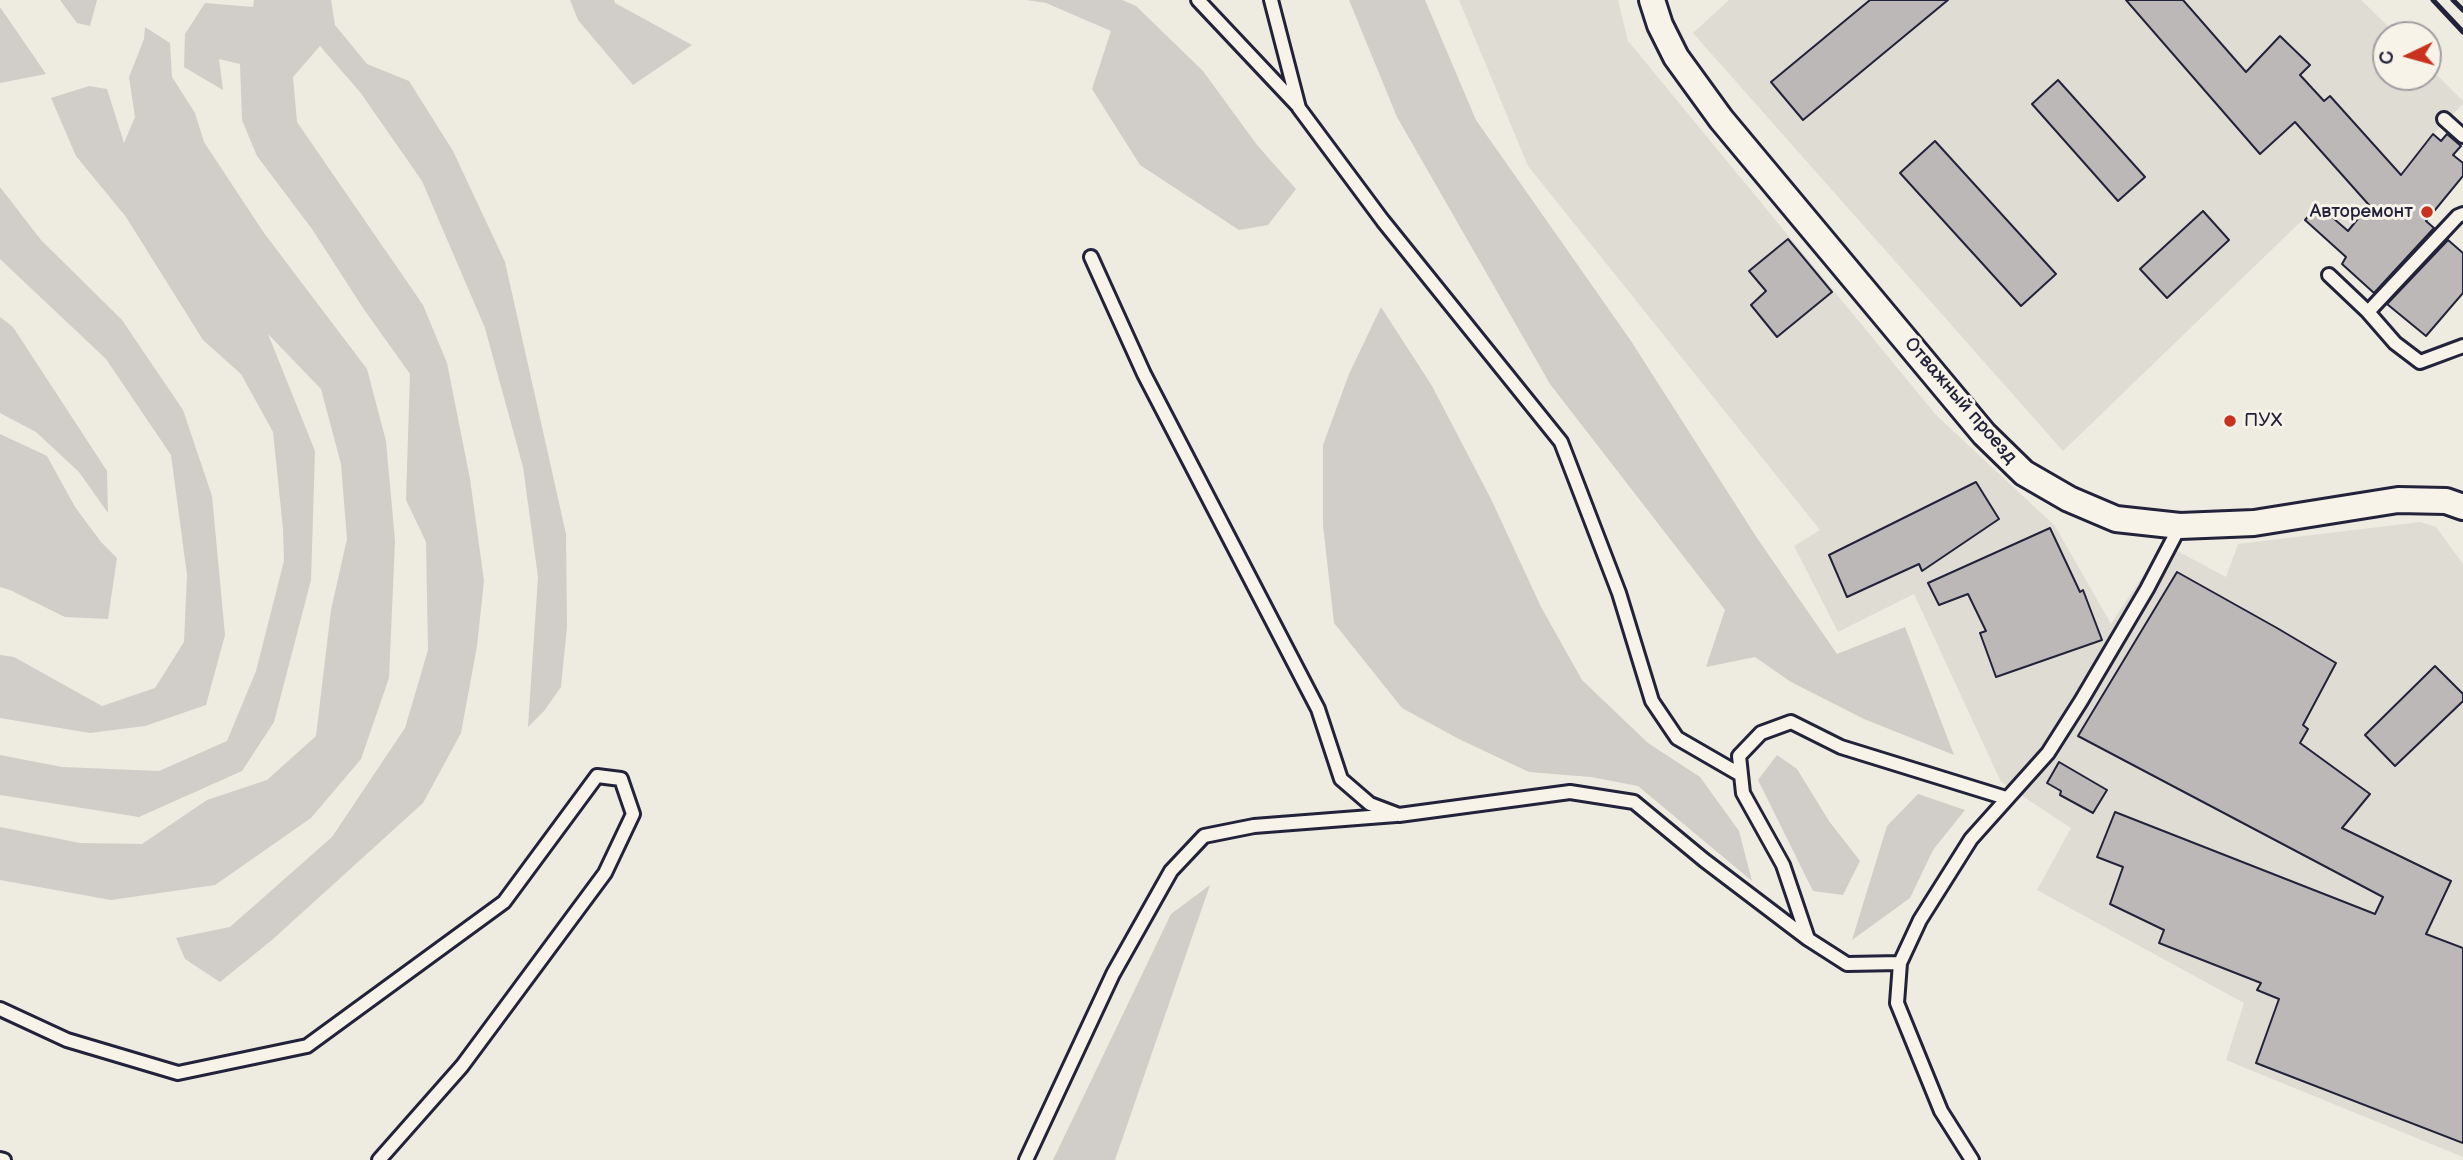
<!DOCTYPE html>
<html>
<head>
<meta charset="utf-8">
<style>
  body { margin:0 }
  #map { position:relative; width:2463px; height:1160px; overflow:hidden; background:#eeebe1; font-family:"Balsamiq Sans",sans-serif }
  canvas { display:block }
  .north { position:absolute; left:2372px; top:21px; width:70px; height:70px; box-sizing:border-box; background:#f7f3e8; border:2px solid #a29fa3; border-radius:50%; rotate:265deg; font-size:19px; font-weight:700; line-height:28px; text-align:center; color:#22223b }
  .north::after { content:''; display:block; margin:auto; width:24px; height:32px; background:#c8321e; clip-path:polygon(50% 0,100% 100%,50% 72%,0 100%) }
</style>
</head>
<body>
<div id="map">
<canvas width="2463" height="1160"></canvas>
<div class="north">С</div>
</div>
<script>
const g = document.querySelector('canvas').getContext('2d');
g.lineJoin = 'round';
function fillPath(path, color) { g.fillStyle = color; g.fill(path, 'evenodd'); }
const toPath = rows => new Path2D(rows.map(r => 'M' + r).join(''));
function stroke(path, color, width, dash) { g.strokeStyle = color; g.lineWidth = width; g.lineCap = dash ? 'butt' : 'round'; g.setLineDash(dash || []); g.stroke(path); }
function label(font, color, halo, rows, align = 'center') {
  g.font = font + ' "Balsamiq Sans",sans-serif'; g.lineWidth = 6; g.setLineDash([]); g.textBaseline = 'middle'; g.strokeStyle = halo; g.fillStyle = color; for (const [text, x, y, turn = 0] of rows) {
    g.save(); g.translate(x, y); g.rotate((+turn || 0) * Math.PI / 180); g.textAlign = isNaN(turn) ? turn : align; if (halo) g.strokeText(text, 0, 0); g.fillText(text, 0, 0); g.restore();
  }
}
fillPath(toPath([
  [1459,0,1618,0,1628,41,1936,415,2055,526,2111,624,2164,544,2226,577,2238,544,2420,522,2436,527,2463,564,2463,1157,2226,1060,2244,1003,2037,890,2071,828,2001,782,1914,594,1838,632,1794,546,1820,530,1528,166],
  [1729,0,2361,0,2397,35,2386,35,2386,77,2428,77,2428,66,2463,101,2463,104,2433,134,2364,224,2358,218,2348,231,2318,205,2063,451,1693,33]
]), '#dfdcd4');
fillPath(toPath([
  [60,0,97,0,90,26,77,23],
  [254,0,331,0,335,25,367,64,409,81,453,151,505,262,566,534,567,627,561,687,544,711,528,727,538,577,523,467,485,328,422,181,360,92,320,46,293,77,297,122,423,305,447,363,470,479,484,581,477,646,461,733,423,803,272,940,220,982,185,959,176,938,230,927,332,837,405,728,428,650,426,542,406,500,410,374,363,308,312,229,257,156,242,120,240,64,219,59,223,90,184,67,185,34,205,3,253,7],
  [570,0,614,0,615,3,692,45,633,85,578,20],
  [1027,0,1122,0,1136,6,1203,71,1257,145,1296,189,1268,225,1239,230,1140,165,1092,89,1111,31,1046,3],
  [1349,0,1425,0,1476,120,1631,341,1757,538,1837,654,1905,627,1954,755,1864,719,1791,682,1755,657,1706,667,1725,610,1550,384,1397,117],
  [0,7,46,74,0,83],
  [145,27,170,43,172,77,195,113,204,142,264,233,367,369,386,441,395,541,389,678,361,759,311,818,215,885,111,900,0,880,0,827,80,843,142,844,207,800,267,780,316,736,331,610,347,539,341,464,321,389,268,334,315,451,311,580,274,722,242,771,139,817,0,795,0,755,62,767,159,771,227,741,256,671,284,561,283,529,273,432,241,374,203,340,126,217,76,156,51,98,89,86,107,89,124,143,135,117,129,77,144,39],
  [0,187,41,240,122,320,183,410,212,496,225,635,206,705,145,726,90,733,0,718,0,655,14,657,102,706,155,688,184,642,187,575,171,455,106,359,0,259],
  [1381,307,1432,386,1491,499,1541,607,1582,680,1648,743,1700,777,1739,831,1752,881,1638,786,1591,777,1529,772,1459,739,1402,708,1334,623,1323,525,1323,445,1349,374],
  [0,317,13,327,107,471,108,513,79,472,36,432,0,413],
  [0,434,47,456,75,507,101,542,117,558,108,619,65,617,10,590,0,587],
  [1777,755,1797,769,1829,821,1860,861,1843,895,1813,891,1758,780],
  [1918,794,1965,810,1933,850,1910,898,1852,940,1887,826],
  [1210,885,1115,1160,1053,1160,1171,914]
]), '#d1cdc9');
const building = toPath([
  [1870,0,1948,0,1803,120,1771,82,1870,0],
  [2126,0,2183,0,2246,72,2280,36,2310,65,2300,75,2324,101,2330,96,2401,175,2433,134,2441,141,2447,134,2461,146,2453,155,2463,163,2463,176,2426,221,2434,228,2374,293,2342,264,2346,257,2305,220,2318,205,2348,231,2369,205,2295,122,2260,154,2126,0],
  [2058,80,2145,177,2118,201,2032,104,2058,80],
  [1935,141,2056,274,2021,306,1900,173,1935,141],
  [2203,211,2229,240,2167,298,2140,269,2203,211],
  [1788,239,1832,292,1777,337,1751,305,1766,291,1749,271,1788,239],
  [2448,240,2463,253,2463,293,2426,336,2387,304,2448,240],
  [1976,482,1999,519,1922,571,1919,564,1847,597,1829,555,1976,482],
  [2050,528,2080,592,2083,590,2102,640,1996,677,1980,633,1986,631,1968,594,1939,605,1928,583,2050,528],
  [2177,572,2277,628,2336,663,2303,725,2308,729,2300,743,2370,794,2342,828,2451,881,2426,934,2463,948,2463,1143,2256,1063,2279,999,2257,990,2261,983,2159,943,2164,930,2110,904,2123,867,2097,857,2115,812,2375,914,2383,897,2078,736,2177,572],
  [2435,666,2463,694,2463,701,2395,766,2365,735,2435,666],
  [2059,762,2107,790,2093,813,2060,795,2061,791,2047,783,2059,762]
]);
fillPath(building, '#bbb8b7');
stroke(building, '#22223b', 2);
const lane = toPath([
  [1198,0,1297,105],
  [1271,0,1299,108,1383,221,1561,442,1619,593,1652,701,1677,738,1741,775],
  [2444,119,2463,136],
  [1091,257,1144,374,1318,709,1341,779,1370,804,1399,815,1570,792,1634,802,1704,860,1808,939],
  [2329,275,2368,312,2458,216,2463,214],
  [2368,312,2395,343,2420,362,2463,346],
  [1900,963,1847,964,1808,939,1783,865,1743,793,1739,756,1761,733,1791,722,1841,747,2006,798],
  [0,1009,67,1040,178,1073,307,1046,504,902,597,776,621,779,633,814,605,873,462,1066,379,1160],
  [0,1159,4,1160],
  [1026,1160,1113,974,1171,871,1204,836,1254,826,1396,815],
  [1972,1160,1941,1111,1897,1003,1900,963,1920,920,1971,839,2048,753,2081,701,2147,589,2180,526]
]);
const street = toPath([
  [1652,0,1660,25,1676,57,1721,119,1984,434,2024,473,2069,499,2116,519,2180,526,2254,523,2398,500,2446,501,2463,507]
]);
stroke(lane, '#22223b', 18);
stroke(street, '#22223b', 30);
stroke(lane, '#f7f3e8', 12);
stroke(street, '#f7f3e8', 24);
stroke(toPath([
  [2433,0,2463,32],
  [2453,0,2463,10]
]), '#22223b', 5);
for (const [x, y, r, color] of [
  [2427,212,7,"#c8321e"],
  [2230,421,7,"#c8321e"]
]) { const dot = new Path2D(); dot.arc(x, y, r, 0, 2 * Math.PI); g.fillStyle = color; g.fill(dot); stroke(dot, '#f7f3e8', 2.5); }
label('19px', '#22223b', '#f7f3e8', [
  ["Авторемонт",2413,212],
  ["ПУХ",2244,421,"left"]
], 'right');
label('19px', '#22223b', '#f7f3e8', [
  ["Отважный проезд",1960,401,49]
]);
</script>
</body>
</html>
